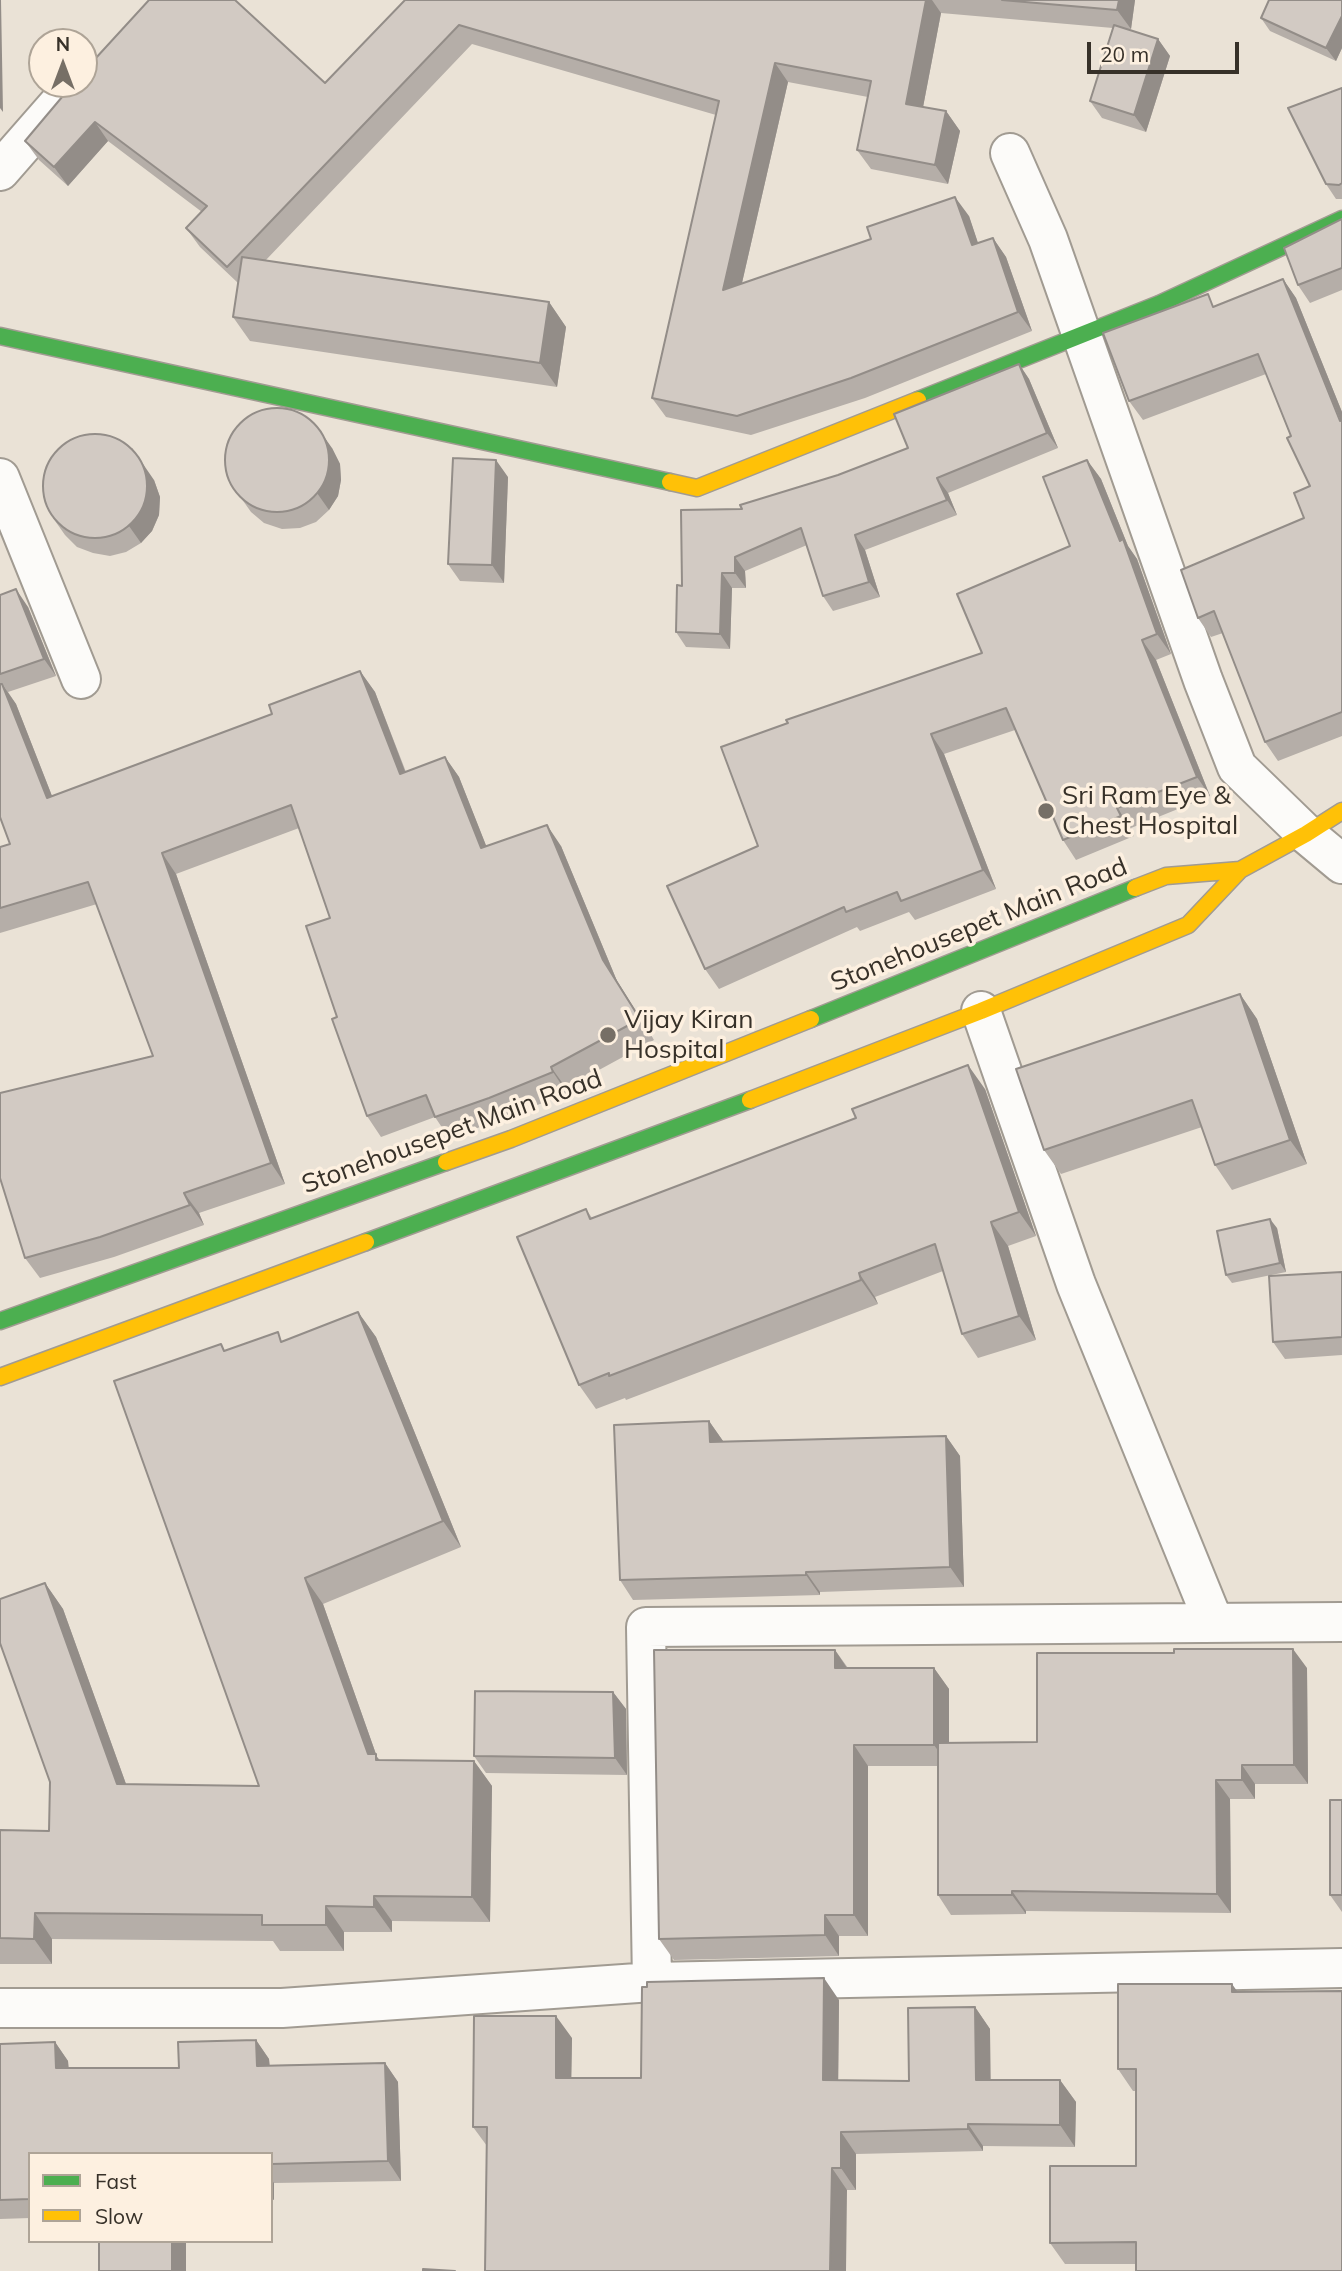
<!DOCTYPE html>
<html>
<head>
<meta charset="utf-8">
<style>
  body { margin:0 }
  #map { position:relative; width:1342px; height:2271px; overflow:hidden; background:#eae2d6; font-family:Mulish,sans-serif }
  canvas { display:block }
  .legend { position:absolute; left:28px; top:2152px; width:245px; height:91px; box-sizing:border-box; background:#fdf0e0; border:2px solid #aea497; margin:0; padding:9px 12px; list-style:none; font-size:21px; color:#373129 }
  .legend li { display:flex; align-items:center; gap:14px; height:35px }
  .legend b { width:35px; border:2px solid #aea497 }
  .north { position:absolute; left:28px; top:28px; width:70px; height:70px; box-sizing:border-box; background:#fdf0e0; border:2px solid #aea497; border-radius:50%; rotate:0deg; font-size:19px; font-weight:700; line-height:28px; text-align:center; color:#373129 }
  .north::after { content:''; display:block; margin:auto; width:24px; height:32px; background:#766f66; clip-path:polygon(50% 0,100% 100%,50% 72%,0 100%) }
  .scale { position:absolute; left:1087px; top:42px; width:152px; height:32px; box-sizing:border-box; border:4px solid #373129; border-top:0; padding-left:9px; font-size:21px; line-height:24px; white-space:nowrap; color:#373129; -webkit-text-stroke:5px #fdf0e0; paint-order:stroke }
</style>
</head>
<body>
<div id="map">
<canvas width="1342" height="2271"></canvas>
<ul class="legend">
<li><b style="height:9px;background:#4caf50"></b>Fast</li>
<li><b style="height:9px;background:#ffc107"></b>Slow</li>
</ul>
<div class="north">N</div>
<div class="scale">20 m</div>
</div>
<script>
const g = document.querySelector('canvas').getContext('2d');
g.lineJoin = 'round';
const toPath = rows => new Path2D(rows.map(r => 'M' + r).join(''));
function stroke(path, color, width, dash) { g.strokeStyle = color; g.lineWidth = width; g.lineCap = dash ? 'butt' : 'round'; g.setLineDash(dash || []); g.stroke(path); }
function fillPath(path, color) { g.fillStyle = color; g.fill(path, 'evenodd'); }
function label(font, color, halo, rows, align = 'center') {
  g.font = font + ' Mulish,sans-serif'; g.lineWidth = 7; g.setLineDash([]); g.textBaseline = 'middle'; g.strokeStyle = halo; g.fillStyle = color; for (const [text, x, y, turn = 0] of rows) {
    g.save(); g.translate(x, y); g.rotate((+turn || 0) * Math.PI / 180); g.textAlign = isNaN(turn) ? turn : align; if (halo) g.strokeText(text, 0, 0); g.fillText(text, 0, 0); g.restore();
  }
}
const street = toPath([
  [1010,153,1048,239,1203,680,1237,767,1306,834,1342,864],
  [0,171,76,84],
  [0,478,81,679],
  [981,1011,1076,1284,1214,1623],
  [652,1982,646,1627,1342,1622],
  [0,2008,282,2008,652,1982,1342,1968]
]);
const fast = toPath([
  [0,336,670,482],
  [918,400,1159,304,1342,219],
  [811,1019,1135,888],
  [366,1242,750,1100],
  [0,1321,446,1162]
]);
const slow = toPath([
  [670,482,697,488,918,400],
  [1135,888,1166,876,1240,870,1306,834,1342,811],
  [750,1100,981,1011,1188,925,1240,870],
  [446,1162,511,1139,811,1019],
  [0,1377,366,1242]
]);
stroke(street, '#a19b92', 42);
stroke(fast, '#a19b92', 19);
stroke(slow, '#a19b92', 19);
stroke(street, '#fcfbf9', 38);
stroke(fast, '#4caf50', 16);
stroke(slow, '#ffc107', 16);
fillPath(toPath([
  [405,0,1135,0,1131,29,1127,29,1158,39,1170,56,1146,132,1102,118,1090,101,1113,28,941,13,923,107,946,111,960,131,948,184,871,169,857,150,868,97,788,82,742,283,969,216,978,243,993,238,1006,257,1032,331,865,398,751,435,666,417,652,398,716,115,472,44,265,261,549,302,566,327,557,387,250,341,233,317,238,283,200,247,186,228,202,212,108,141,68,186,39,160,25,141,73,84,325,83],
  [1342,0,1342,48,1336,61,1270,31,1261,18],
  [1342,88,1342,199,1336,199,1326,184],
  [1342,219,1342,290,1310,303,1298,285,1339,222],
  [1283,279,1296,298,1342,412,1342,736,1278,761,1265,742,1223,633,1211,637,1198,618,1304,518,1310,486,1266,374,1143,420,1129,401,1216,306],
  [1019,364,1029,379,1058,448,948,493,957,515,865,550,880,597,833,611,823,596,807,545,745,571,746,588,732,588,730,649,686,647,676,632,682,586,742,509,838,475,908,448],
  [332,448,340,464,341,480,338,496,329,510,316,522,300,528,282,529,264,523,251,512,229,481],
  [1087,460,1101,479,1128,546,1137,559,1171,654,1156,660,1210,796,1131,828,1134,836,1076,860,1063,840,1015,730,944,754,996,889,915,920,909,912,860,931,857,927,719,989,705,969,758,846,982,653,1070,546],
  [508,477,504,583,460,581,448,564],
  [154,480,160,497,159,515,152,531,141,543,126,552,110,556,93,553,77,547,65,535,53,518],
  [0,595,28,607,56,676,8,692,16,704,52,796,272,714,360,671,375,692,406,772,445,757,459,777,486,846,561,846,617,981,654,1040,566,1088,567,1093,503,1119,449,1138,435,1117,381,1137,367,1116,337,1017,330,918,299,828,176,874,285,1184,199,1213,204,1225,114,1257,40,1278,25,1258,153,1056,97,904,0,933,0,847,10,844,0,817],
  [1240,994,1257,1019,1307,1164,1232,1190,1215,1165,1202,1127,1061,1174,1044,1150],
  [985,1089,1036,1236,1008,1246,1036,1340,978,1358,962,1334,943,1271,875,1297,878,1304,626,1400,625,1398,596,1409,579,1385,586,1209,592,1218],
  [1277,1228,1286,1272,1232,1283,1226,1275],
  [1342,1272,1342,1355,1285,1359,1273,1342],
  [358,1312,376,1337,461,1547,323,1604,377,1757,380,1760,474,1761,492,1786,490,1922,392,1921,392,1932,344,1932,344,1951,280,1951,273,1941,52,1939,52,1964,0,1964,0,1830,49,1831,50,1782,45,1583,63,1609,126,1784,259,1786,226,1350,284,1341],
  [709,1421,723,1441,946,1436,960,1456,964,1587,820,1592,820,1595,633,1600,620,1580],
  [835,1650,848,1668,934,1668,949,1689,949,1743,1037,1742,1307,1668,1308,1784,1255,1784,1255,1799,1230,1799,1231,1913,1026,1911,1026,1914,951,1915,938,1895,938,1766,868,1766,868,1936,839,1936,839,1956,674,1960,659,1939],
  [613,1692,626,1709,627,1775,486,1773,474,1756],
  [1342,1800,1342,1912,1330,1895],
  [1238,1992,1136,2264,1065,2264,1050,2243,1136,2166,1136,2091,1133,2091,1118,2069],
  [839,2000,838,2080,909,2081,975,2007,990,2029,990,2080,1060,2080,1076,2102,1075,2147,983,2146,983,2151,856,2154,856,2190,847,2190,487,2146,473,2127,572,2038,571,2078,641,2078],
  [256,2040,269,2059,270,2065,385,2063,398,2082,401,2181,274,2183,274,2200,271,2200,271,2154,30,2154,30,2218,0,2219,0,2044,55,2042,68,2061,69,2068,179,2068]
]), '#b5aea8');
fillPath(toPath([
  [0,0,1,0,3,112,0,108],
  [926,0,932,0,941,13,920,123,906,104],
  [1119,0,1135,0,1131,29,1117,10],
  [1342,16,1342,48,1336,61,1326,48],
  [1158,39,1170,56,1146,132,1134,115],
  [775,63,788,82,736,309,723,290],
  [946,111,960,131,948,184,935,165],
  [95,122,108,141,68,186,54,167],
  [955,197,969,216,985,264,972,245],
  [993,238,1006,257,1032,331,1018,312],
  [1283,279,1296,298,1342,412,1342,424],
  [549,302,566,327,557,387,540,363],
  [1019,364,1029,379,1058,448,1047,433],
  [320,431,332,448,340,464,341,480,338,496,329,510,317,493],
  [132,448,154,480,160,497,159,515,152,531,141,543,129,526],
  [496,460,508,477,504,583,492,565],
  [1087,460,1101,479,1128,546,1137,559,1171,654,1157,634],
  [937,478,948,493,957,515,947,500],
  [855,535,865,550,880,597,869,582],
  [735,557,745,571,746,588,735,573],
  [722,573,732,588,730,649,720,634],
  [16,589,28,607,56,676,44,659],
  [1142,640,1156,660,1210,796,1197,777],
  [360,671,375,692,414,795,400,774],
  [2,684,16,704,61,819,47,798],
  [931,734,944,754,996,889,983,870],
  [445,757,459,777,495,868,481,848],
  [1117,808,1131,828,1134,836,1121,816],
  [547,825,561,846,617,981,654,1040,640,1019,603,960],
  [162,853,176,874,285,1184,271,1163],
  [1240,994,1257,1019,1307,1164,1290,1140],
  [968,1065,985,1089,1036,1236,1019,1212],
  [551,1067,566,1088,567,1093,553,1072],
  [184,1193,199,1213,204,1225,190,1205],
  [1270,1219,1277,1228,1286,1272,1280,1263],
  [991,1222,1008,1246,1036,1340,1019,1316],
  [859,1273,875,1297,878,1304,861,1280],
  [358,1312,376,1337,461,1547,443,1521],
  [709,1421,723,1441,710,1442],
  [946,1436,960,1456,964,1587,950,1567],
  [806,1572,820,1592,820,1595,806,1575],
  [305,1578,323,1604,377,1757,394,1780,368,1754],
  [45,1583,63,1609,135,1809,117,1784],
  [1293,1649,1307,1668,1308,1784,1294,1765],
  [835,1650,849,1671,835,1668],
  [934,1668,949,1689,949,1766,934,1745],
  [613,1692,626,1709,627,1775,615,1758],
  [854,1745,868,1766,868,1936,854,1915],
  [474,1761,492,1786,490,1922,472,1897],
  [1242,1765,1255,1784,1255,1799,1242,1780],
  [1216,1780,1230,1799,1231,1913,1217,1894],
  [1012,1891,1026,1911,1026,1914,1012,1895],
  [374,1896,392,1921,392,1932,374,1907],
  [326,1906,344,1932,344,1951,326,1925],
  [35,1913,52,1939,52,1964,34,1939],
  [825,1915,839,1936,839,1956,825,1935],
  [824,1978,839,2000,838,2102,823,2080],
  [1232,1984,1247,2005,1232,1992],
  [975,2007,990,2029,991,2102,976,2080],
  [556,2016,572,2038,571,2099,556,2078],
  [256,2040,269,2059,270,2085,257,2066],
  [55,2042,68,2061,69,2087,56,2068],
  [385,2063,398,2082,401,2181,388,2161],
  [1060,2080,1076,2102,1075,2147,1060,2125],
  [968,2124,983,2146,983,2151,968,2129],
  [841,2132,856,2154,856,2190,841,2168],
  [832,2168,847,2190,846,2271,830,2271],
  [271,2179,274,2183,274,2200,271,2196],
  [172,2241,186,2241,186,2271,172,2271]
]), '#938d88');
const building = toPath([
  [149,0,235,0,325,83,405,0,926,0,906,104,946,111,935,165,857,150,871,81,775,63,723,290,871,239,867,227,955,197,972,245,993,238,1018,312,851,378,737,416,652,398,719,101,459,25,227,267,186,228,207,206,95,122,54,167,25,141,73,84,84,84,84,71,149,0],
  [1002,0,1119,0,1117,10,1002,0],
  [1269,0,1342,0,1342,16,1326,48,1261,18,1269,0],
  [1114,25,1158,39,1134,115,1090,101,1114,25],
  [1342,88,1342,183,1339,185,1326,184,1288,108,1342,88],
  [1342,219,1342,268,1298,285,1284,248,1342,219],
  [242,257,549,302,540,363,233,317,242,257],
  [1283,279,1340,421,1342,420,1342,712,1265,742,1214,611,1198,618,1181,570,1304,518,1294,493,1310,486,1287,438,1291,436,1258,354,1129,401,1103,333,1208,294,1213,307,1283,279],
  [1019,364,1047,433,937,478,947,500,855,535,869,582,823,596,801,528,735,557,735,573,722,573,720,634,676,632,677,585,682,586,681,510,742,509,740,505,838,475,908,448,894,414,1019,364],
  '225 460a52 52 0 1 1 104 0a52 52 0 1 1-104 0Z',
  '43 486a52 52 0 1 1 104 0a52 52 0 1 1-104 0Z',
  [453,458,496,460,492,565,448,564,453,458],
  [1087,460,1120,541,1123,539,1157,634,1142,640,1197,777,1117,808,1121,816,1063,840,1006,708,931,734,983,870,901,901,897,892,846,912,844,907,705,969,667,886,758,846,721,747,788,723,786,720,982,653,957,594,1070,546,1043,477,1087,460],
  [16,589,44,659,0,674,0,595,16,589],
  [360,671,400,774,445,757,481,848,547,825,603,960,640,1019,551,1067,553,1072,489,1098,435,1117,426,1095,367,1116,332,1019,337,1017,306,926,330,918,291,805,162,853,271,1163,184,1193,190,1205,100,1237,25,1258,0,1178,0,1093,153,1056,88,882,0,908,0,847,10,844,0,817,0,684,2,684,47,798,272,714,269,705,360,671],
  [1240,994,1290,1140,1215,1165,1192,1100,1044,1150,1016,1069,1240,994],
  [968,1065,1019,1212,991,1222,1019,1316,962,1334,935,1244,859,1273,861,1280,609,1376,609,1373,579,1385,517,1237,586,1209,590,1219,856,1118,852,1109,968,1065],
  [1270,1219,1280,1263,1226,1275,1217,1231,1270,1219],
  [1342,1272,1342,1337,1273,1342,1269,1276,1342,1272],
  [358,1312,443,1521,305,1578,368,1754,376,1754,376,1760,474,1761,472,1897,374,1896,374,1907,326,1906,326,1925,262,1925,262,1915,35,1913,34,1939,0,1938,0,1830,49,1831,50,1782,0,1643,0,1599,45,1583,117,1784,259,1786,114,1381,221,1344,224,1351,278,1332,281,1342,358,1312],
  [709,1421,710,1442,946,1436,950,1567,806,1572,806,1575,620,1580,614,1425,709,1421],
  [1174,1649,1293,1649,1294,1765,1242,1765,1242,1780,1216,1780,1217,1894,1012,1891,1012,1895,938,1895,938,1743,1037,1742,1037,1653,1174,1653,1174,1649],
  [654,1650,835,1650,835,1668,934,1668,934,1745,854,1745,854,1915,825,1915,825,1935,659,1939,654,1650],
  [475,1691,613,1692,615,1758,474,1756,475,1691],
  [1330,1800,1342,1800,1342,1895,1330,1895,1330,1800],
  [824,1978,823,2080,909,2081,908,2008,975,2007,976,2080,1060,2080,1060,2125,968,2124,968,2129,841,2132,841,2168,832,2168,830,2271,485,2271,487,2127,473,2127,474,2016,556,2016,556,2078,641,2078,642,1987,647,1987,647,1982,824,1978],
  [1118,1984,1232,1984,1232,1992,1342,1991,1342,2271,1136,2271,1136,2242,1050,2243,1050,2166,1136,2166,1136,2069,1118,2069,1118,1984],
  [256,2040,257,2066,385,2063,388,2161,271,2164,271,2154,30,2154,30,2199,0,2200,0,2044,55,2042,56,2068,179,2068,178,2042,256,2040],
  [99,2241,172,2241,172,2271,99,2271,99,2241],
  [423,2269,455,2271,423,2271,423,2269]
]);
fillPath(building, '#d2cac3');
stroke(building, '#938d88', 2);
for (const [x, y, r, color] of [
  [1046,811,9,"#766f66"],
  [608,1035,9,"#766f66"]
]) { const dot = new Path2D(); dot.arc(x, y, r, 0, 2 * Math.PI); g.fillStyle = color; g.fill(dot); stroke(dot, '#fdf0e0', 2.5); }
label('26px', '#373129', '#fdf0e0', [
  ["Sri Ram Eye &",1062,796],
  ["Chest Hospital",1062,826],
  ["Vijay Kiran",624,1020],
  ["Hospital",624,1050]
], 'left');
label('26px', '#373129', '#fdf0e0', [
  ["Stonehousepet Main Road",979,925,-22],
  ["Stonehousepet Main Road",452,1132,-20]
]);
</script>
</body>
</html>
